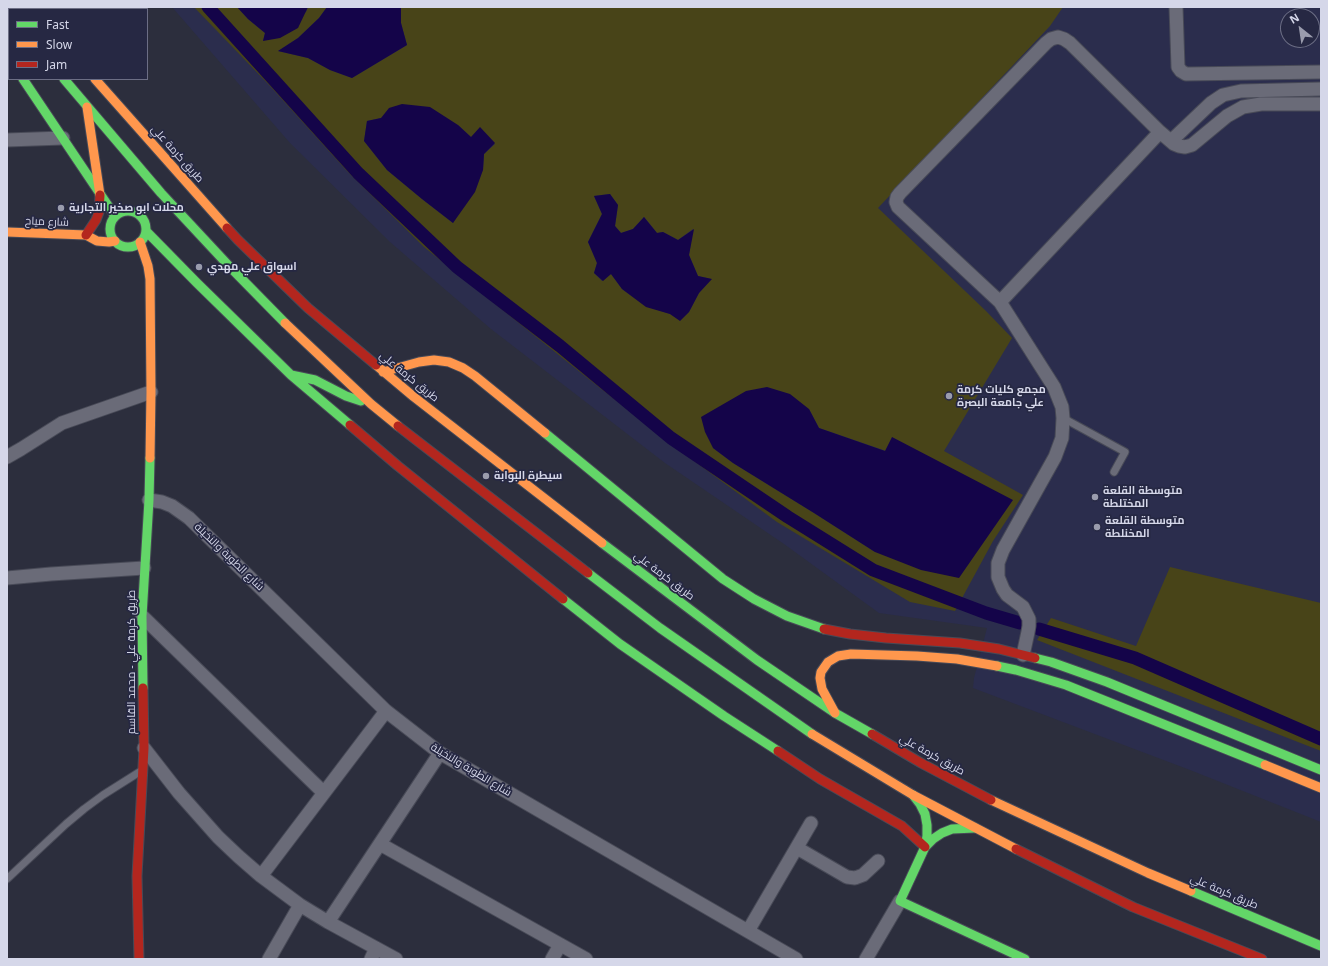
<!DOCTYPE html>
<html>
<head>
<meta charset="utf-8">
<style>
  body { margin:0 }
  #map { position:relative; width:1328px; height:966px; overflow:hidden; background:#2c2e3d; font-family:"Noto Sans",sans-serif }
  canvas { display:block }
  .frame { position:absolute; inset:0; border:8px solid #d5d7e9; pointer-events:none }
  .legend { position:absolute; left:8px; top:8px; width:140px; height:72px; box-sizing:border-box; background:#262843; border:1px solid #6c6e85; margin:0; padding:5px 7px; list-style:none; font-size:12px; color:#d5d7e9 }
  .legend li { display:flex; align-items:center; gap:8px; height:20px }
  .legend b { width:20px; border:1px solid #6c6e85 }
  .north { position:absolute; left:1280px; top:8px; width:40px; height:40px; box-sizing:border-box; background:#262843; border:1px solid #6c6e85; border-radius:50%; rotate:330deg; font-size:11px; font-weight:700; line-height:16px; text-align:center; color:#d5d7e9 }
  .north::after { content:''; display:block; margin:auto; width:14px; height:18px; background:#9a9cad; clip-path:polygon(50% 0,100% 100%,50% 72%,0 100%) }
</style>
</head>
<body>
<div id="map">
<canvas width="1328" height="966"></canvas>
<div class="frame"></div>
<ul class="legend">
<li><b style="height:5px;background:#63d668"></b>Fast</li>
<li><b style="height:5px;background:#ff974d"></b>Slow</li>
<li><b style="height:5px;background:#b3261e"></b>Jam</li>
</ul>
<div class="north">N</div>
</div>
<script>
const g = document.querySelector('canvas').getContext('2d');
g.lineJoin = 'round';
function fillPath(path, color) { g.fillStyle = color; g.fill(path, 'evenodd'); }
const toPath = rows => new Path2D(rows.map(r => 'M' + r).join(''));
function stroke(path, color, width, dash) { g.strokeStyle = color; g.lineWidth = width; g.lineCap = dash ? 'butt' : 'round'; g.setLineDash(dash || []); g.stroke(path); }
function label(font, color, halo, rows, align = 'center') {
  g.font = font + ' "Noto Sans",Cairo,sans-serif'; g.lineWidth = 3.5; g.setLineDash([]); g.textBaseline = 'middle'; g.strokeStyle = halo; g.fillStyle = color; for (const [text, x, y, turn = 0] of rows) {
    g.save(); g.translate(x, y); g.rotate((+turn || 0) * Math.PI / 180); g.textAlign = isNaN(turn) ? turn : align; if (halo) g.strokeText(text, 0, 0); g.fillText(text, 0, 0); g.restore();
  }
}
fillPath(toPath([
  [172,7,1321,7,1321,822,1190,770,973,688,974,678,987,628,879,613,784,544,665,463,491,329,390,242,290,143],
  [1288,16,1312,16,1312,40,1288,40]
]), '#2b2d4d');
fillPath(toPath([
  [194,7,237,7,248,19,265,33,263,41,306,12,308,7,327,7,319,18,298,38,278,51,308,58,330,70,352,78,407,45,401,23,401,7,1063,7,1050,26,878,208,986,311,1012,338,944,451,1023,495,993,541,955,611,910,602,777,522,690,458,600,388,424,247,347,171,270,86],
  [381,118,458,125,471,137,495,144,484,154,483,170,453,223,422,199,387,170,364,141,367,121],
  [610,194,618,205,615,226,621,233,633,229,644,217,657,233,663,232,678,240,693,229,689,255,698,276,711,279,699,293,689,312,680,320,670,314,646,306,622,289,611,274,602,281,594,273,597,263,588,242,602,214,594,196],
  [809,409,819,428,886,451,893,437,875,552,814,513,733,463,713,448],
  [1170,567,1321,603,1321,751,1037,640,1051,618,1136,646]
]), '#484418');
fillPath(toPath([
  [237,7,308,7,298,28,280,38,263,41,265,33,248,19],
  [327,7,401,7,401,23,407,45,352,78,330,70,308,58,278,51,298,38,319,18],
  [402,104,430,107,458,125,471,137,480,127,495,143,484,154,483,170,475,192,453,223,422,199,387,170,364,141,367,121,381,118,389,108],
  [610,194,618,205,615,226,621,233,633,229,644,217,657,233,663,232,678,240,694,229,689,255,698,276,712,279,699,293,689,312,680,321,670,314,646,307,622,289,611,274,603,281,594,273,597,263,588,242,602,214,594,196],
  [767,387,790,394,809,409,819,428,885,451,892,437,1013,500,959,578,921,570,875,552,814,513,733,463,713,448,705,432,701,417,746,391]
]), '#140449');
stroke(toPath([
  [208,7,358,173,457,267,560,346,671,438,788,517,873,570,986,613,1020,623],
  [1039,629,1135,658,1321,739]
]), '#140449', 13);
const lane = toPath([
  [1063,418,1125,452,1114,472],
  [7,879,66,824,84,809,103,795,141,771]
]);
const street = toPath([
  [1176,7,1178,67,1181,71,1186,74,1321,72],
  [1160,132,1000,302,898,207,896,202,897,197,900,193,1046,43,1051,39,1058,37,1064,39,1070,43,1160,132,1174,144,1179,146,1185,147,1192,145,1227,116,1243,107,1261,104,1321,104],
  [7,140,63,138],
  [1171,141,1211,103,1223,95,1241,91,1321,89],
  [1000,302,1054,387,1062,407,1063,418,1062,438,1055,457,1003,550,998,563,998,577,1003,589,1007,595,1023,607,1029,619,1029,626,1028,632,1023,655],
  [7,457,21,449,62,423,151,392],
  [149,500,162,502,172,506,189,518,386,711,440,753,796,959],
  [7,578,51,574,144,568],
  [142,616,324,793],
  [144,748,179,793,218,837,238,856,261,876,300,905,328,922,396,959],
  [380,844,586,959],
  [797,848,847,877,855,878,863,875,878,861],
  [261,876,386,711],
  [328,922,440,753],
  [748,931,811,823],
  [269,959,300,905],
  [371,959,376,948],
  [552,959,560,945],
  [866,959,900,901]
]);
const fast = toPath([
  [36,7,37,9],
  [7,9,9,12],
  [23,79,115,216],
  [64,79,161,193,229,266,285,323],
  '110 229a18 18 0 1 1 36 0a18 18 0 1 1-36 0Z',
  [146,231,197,283,291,375,350,425],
  [291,375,315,380,346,396,361,401],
  [545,433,723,579,754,599,787,616,824,629],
  [602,543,757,660,835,713,872,734],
  [588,573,660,628,812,734],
  [563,599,620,644,724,716,778,751],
  [1035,658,1051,662,1107,682,1321,770],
  [997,666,1016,670,1066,685,1265,765],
  [143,688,142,616,149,500,150,458],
  [913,795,920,804,925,814,927,825,927,836,925,847,900,901,1025,959],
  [925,847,933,839,942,833,952,829,975,828],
  [1191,891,1321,946]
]);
const slow = toPath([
  [7,54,9,57],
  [95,79,227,228],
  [87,107,100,195],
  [7,232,86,235,97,241,109,242,115,241],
  [140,242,148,266,150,279,151,392,150,458],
  [285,323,371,404,398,426],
  [376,365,414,397,602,543],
  [383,372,419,362,434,360,449,362,463,368,475,376,545,433],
  [835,713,822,689,820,678,821,672,828,662,838,656,851,654,917,656,957,659,997,666],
  [812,734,913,795,1016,849],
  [1265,765,1321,788],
  [991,800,1148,873,1191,891]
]);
const jam = toPath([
  [227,228,238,240,308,308,376,365],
  [86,235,96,220,99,212,100,195],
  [350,425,398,466,563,599],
  [398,426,588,573],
  [824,629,850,634,886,638,960,643,999,649,1035,658],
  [872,734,921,763,991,800],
  [778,751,820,779,902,826,925,847],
  [1016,849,1133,907,1262,959],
  [139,959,137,876,144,748,143,688]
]);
stroke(lane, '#484a57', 9);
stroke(street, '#484a57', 15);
stroke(fast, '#484a57', 11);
stroke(slow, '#484a57', 11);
stroke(jam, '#484a57', 11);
stroke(lane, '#6a6b78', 7);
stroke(street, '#6a6b78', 13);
stroke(fast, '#63d668', 9);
stroke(slow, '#ff974d', 9);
stroke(jam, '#b3261e', 9);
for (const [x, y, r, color] of [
  [61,208,4,"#9a9cad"],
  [199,267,4,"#9a9cad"],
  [949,396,4,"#9a9cad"],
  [486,476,4,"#9a9cad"],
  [1095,497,4,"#9a9cad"],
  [1097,527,4,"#9a9cad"]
]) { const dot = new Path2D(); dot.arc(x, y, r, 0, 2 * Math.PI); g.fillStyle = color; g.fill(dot); stroke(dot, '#262843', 1.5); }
label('11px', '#d5d7e9', '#262843', [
  ["طريق كرمة علي",177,154,48],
  ["شارع مياح",47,222,2],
  ["طريق كرمة علي",409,377,39],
  ["شارع الطوبة والنخيلة",229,557,44],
  ["طريق كرمة علي",664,576,37],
  ["طريق كرمة علي - محمد القاسم",132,662,-90],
  ["طريق كرمة علي",932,755,29],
  ["شارع الطوبة والنخيلة",471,770,31],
  ["طريق كرمة علي",1224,892,23]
]);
label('bold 11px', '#d5d7e9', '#262843', [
  ["محلات ابو صخير التجارية",69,208],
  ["اسواق علي مهدي",207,267],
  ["مجمع كليات كرمة",957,390],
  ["علي جامعة البصرة",957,403],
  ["سيطرة البوابة",494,476],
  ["متوسطة القلعة",1103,491],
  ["المختلطة",1103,504],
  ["متوسطة القلعة",1105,521],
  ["المخنلطة",1105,534]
], 'left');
</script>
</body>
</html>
